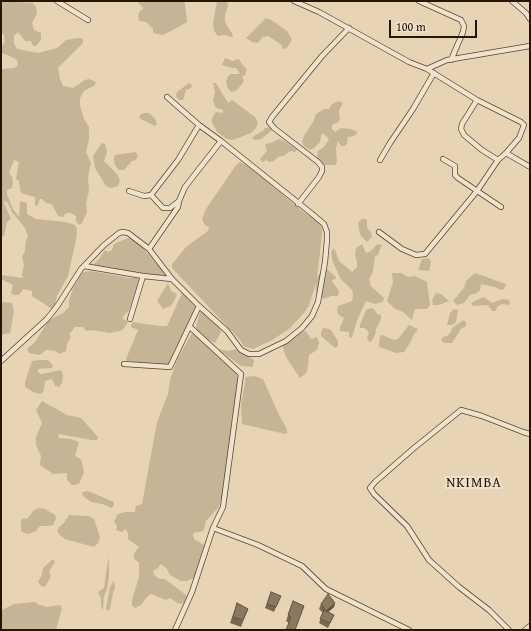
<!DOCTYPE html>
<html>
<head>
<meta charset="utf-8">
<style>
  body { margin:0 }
  #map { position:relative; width:531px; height:631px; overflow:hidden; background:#e7d4b4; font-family:"Gentium Book Plus",serif }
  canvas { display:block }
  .frame { position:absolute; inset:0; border:2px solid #261602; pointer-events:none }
  .scale { position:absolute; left:389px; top:20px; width:88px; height:18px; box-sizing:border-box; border:2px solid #261602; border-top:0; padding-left:5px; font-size:12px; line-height:14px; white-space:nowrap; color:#261602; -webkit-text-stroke:3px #efe3ce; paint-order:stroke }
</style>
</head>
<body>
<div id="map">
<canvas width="531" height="631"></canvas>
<div class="frame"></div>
<div class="scale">100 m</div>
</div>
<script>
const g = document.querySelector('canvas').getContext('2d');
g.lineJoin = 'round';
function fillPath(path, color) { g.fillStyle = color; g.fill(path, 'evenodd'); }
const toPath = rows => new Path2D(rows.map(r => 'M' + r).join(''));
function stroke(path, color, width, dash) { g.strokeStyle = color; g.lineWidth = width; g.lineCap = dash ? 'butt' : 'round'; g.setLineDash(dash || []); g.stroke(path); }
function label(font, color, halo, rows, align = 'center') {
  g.font = font + ' "Gentium Book Plus",serif'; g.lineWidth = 4; g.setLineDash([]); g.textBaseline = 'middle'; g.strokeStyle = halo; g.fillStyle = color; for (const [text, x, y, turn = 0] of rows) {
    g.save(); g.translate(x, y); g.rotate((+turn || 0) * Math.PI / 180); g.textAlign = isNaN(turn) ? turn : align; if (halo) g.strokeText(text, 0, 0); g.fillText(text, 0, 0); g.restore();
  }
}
fillPath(toPath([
  [1,1,33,3,36,7,37,14,32,23,34,30,41,33,41,40,36,46,33,46,31,41,25,41,18,32,14,36,14,43,17,49,38,53,57,48,66,40,78,38,83,39,83,43,58,68,60,79,63,86,73,88,85,80,89,79,96,82,95,85,84,91,80,98,80,105,84,119,89,127,89,139,86,152,91,163,88,177,89,191,86,203,87,212,82,223,79,225,76,221,76,216,71,213,66,213,63,217,58,216,52,204,46,203,42,199,40,199,37,206,35,205,35,197,23,194,20,190,20,188,19,181,16,179,19,162,14,160,9,173,12,177,13,184,12,188,7,190,7,194,13,209,19,217,20,201,27,203,27,214,36,219,65,222,75,225,77,229,76,240,68,276,57,296,55,305,52,309,32,296,32,291,23,289,19,295,14,295,11,293,13,285,1,279,1,275,23,278,22,274,24,265,22,257,25,251,26,240,28,237,25,228,12,212,8,203,4,201,4,203,11,219,7,222,4,236,1,237,1,69,14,68,18,65,17,60,10,56,1,53,1,48,5,41,4,35,1,32],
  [136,1,183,1,185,3,187,22,169,32,163,35,153,33,153,29,146,22,139,21,138,18,139,12,144,8],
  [217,1,227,1,228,5,225,16,225,22,233,35,232,37,225,35,218,36,214,31,213,23],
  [266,18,273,21,287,31,290,36,292,40,286,49,282,48,282,45,268,36,263,37,258,43,252,42,246,38],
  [225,58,233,61,237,59,240,60,241,63,247,69,245,75,242,77,244,80,242,84,236,91,231,92,227,87,226,82,228,76,231,74,240,74,236,68,232,68,222,65],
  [189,83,192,85,191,88,186,90,183,100,179,100,176,96,177,92],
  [213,83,216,83,228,103,232,100,255,117,258,123,256,128,251,133,233,140,227,139,217,132,212,122,212,118,216,112,223,113,223,110,216,108,213,101,215,92],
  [339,101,343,103,339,110,340,119,338,122,332,125,332,129,335,132,341,128,351,129,358,132,354,136,348,137,347,143,345,146,341,146,338,141,336,148,337,162,335,165,325,165,319,161,317,158,318,151,324,147,329,139,323,133,321,136,320,142,314,148,310,150,304,146,302,142,304,136,313,122,316,114,324,109,329,109,332,104],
  [144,113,149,113,154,117,157,124,155,126,139,118,140,115],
  [270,127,272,129,270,132,261,139,255,140,252,138,255,135,263,131,265,128],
  [279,139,286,142,297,150,295,152,291,151,283,156,278,157,274,161,270,162,266,160,263,162,260,159,267,151,265,144,271,143],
  [102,143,105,144,107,152,104,161,117,174,120,180,118,186,111,188,106,186,95,168,93,156],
  [135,152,138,155,136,160,132,161,124,170,119,170,115,165,114,158,115,155],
  [240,162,251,168,302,211,319,222,322,228,322,235,317,278,322,269,327,269,336,277,336,279,334,279,332,281,339,291,338,296,331,296,324,299,316,292,316,284,309,305,304,313,289,329,272,340,253,349,243,346,241,341,172,268,172,264,186,247,208,231,209,227,205,225,202,219,206,209,236,165],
  [363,218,367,220,367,228,371,232,372,237,367,242,361,236,359,230,358,223],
  [128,238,136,241,141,246,165,273,166,276,127,271,108,270,92,266,99,259,105,250,108,252,112,250,114,244],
  [362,244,366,253,371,251,376,245,382,244,378,255,375,256,373,272,369,279,371,286,384,298,383,302,375,304,366,301,358,318,352,337,349,338,349,332,340,331,340,327,344,318,339,315,337,312,338,306,352,301,353,296,352,290,340,278,333,262,331,253,333,248,335,250,339,261,352,272,357,267,357,262,355,255,356,248],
  [429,258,431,262,429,271,418,270,422,259],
  [91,271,130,278,138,278,140,280,128,312,126,313,122,318,128,322,124,328,120,331,109,333,93,330,86,331,83,327,75,327,69,334,71,337,67,344,66,351,59,354,56,351,46,350,40,355,29,353,27,349,35,342,49,320,63,313,69,307,69,301,73,288,83,272],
  [392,273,401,273,408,277,415,276,427,282,430,305,427,309,415,309,412,320,403,312,395,309,387,301,393,282],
  [475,273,506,284,504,289,501,290,495,287,481,284,480,290,477,293,470,295,464,303,457,305,453,301,464,288,466,281],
  [168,283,171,291,177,294,176,297,171,306,163,309,157,301],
  [182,293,184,294,196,308,177,346,169,365,127,361,126,359,138,330,131,327,132,322,160,326,167,326],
  [436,293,441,294,449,301,439,305,433,305,432,300],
  [484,297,492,303,503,299,509,300,510,303,509,305,502,304,497,307,496,311,492,311,488,305,473,306,471,303],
  [1,302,12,303,14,311,10,333,1,335],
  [371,308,374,309,377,314,381,315,381,319,376,329,375,335,371,342,368,341,367,337,369,333,367,330,364,328,360,328,360,325,366,310],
  [454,309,458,310,456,322,452,325,447,325,450,313],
  [200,312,203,312,220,328,221,332,215,343,208,340,197,330,196,326],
  [464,320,466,322,466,326,461,329,452,343,444,343,441,340,443,337,447,336,451,332,452,328],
  [409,325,418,329,413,336,410,343,404,352,396,353,379,347,380,336,382,335,394,340,398,339],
  [323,328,329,329,331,330,338,341,338,346,335,348,321,336,321,332],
  [306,331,311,339,317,337,319,343,317,350,309,355,308,367,306,373,300,378,286,357,282,345,302,332],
  [192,333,197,336,204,344,230,364,238,373,237,375,237,389,223,495,218,508,206,521,204,530,201,532,197,532,193,534,194,539,204,545,194,578,187,581,181,581,170,575,167,569,161,564,158,568,153,571,154,575,160,579,165,579,186,595,187,599,184,603,179,604,170,598,166,600,151,594,147,597,141,605,135,608,132,605,132,600,139,577,139,563,134,559,134,554,139,547,128,539,128,533,125,529,122,532,116,530,117,526,114,521,118,514,125,512,135,512,136,506,142,504,157,422,168,394,170,380,177,360],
  [218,349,229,351,237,349,254,360,253,367,241,366],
  [40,360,48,360,53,365,52,368,38,369,38,372,41,374,61,370,63,375,62,383,59,387,55,386,52,379,45,381,44,390,41,394,33,392,25,387,25,382,32,361],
  [254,376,263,379,280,417,287,429,287,433,285,434,242,424,241,404,246,377],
  [42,401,67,415,81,418,98,437,97,440,92,440,59,434,58,438,71,439,79,442,75,456,81,459,84,472,79,484,72,485,67,480,67,473,53,474,40,465,41,456,36,445,36,437,42,423,36,410],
  [88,491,114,502,114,505,112,508,102,504,91,502,83,496,82,492],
  [39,508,45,509,55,515,56,518,53,525,49,526,40,526,36,531,28,534,24,533,21,531,21,522,22,519,24,518,27,519,34,510],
  [69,515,88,516,94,519,100,537,98,543,94,547,65,539,60,535,57,531,59,527,63,524],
  [109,557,109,577,107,589,104,596,103,610,101,607,101,598,98,592,104,588,107,566],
  [53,559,55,562,49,572,51,576,45,587,41,586,38,582,42,574,43,568],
  [114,581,115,588,113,593,110,609,108,611,106,608,110,587],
  [35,602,37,604,47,607,60,605,62,608,56,630,2,630,1,629,2,610,14,604]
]), '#c6b496');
const minor = toPath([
  [57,1,88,20],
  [294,1,319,12,409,62,427,69,447,60,530,46],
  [419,1,461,20,464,26,463,32,451,60],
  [512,1,526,13,530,19],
  [167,97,199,125,221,141,311,213,324,224,327,232,327,240,325,262,318,302,312,316,302,328,286,341,259,354,249,354,241,350,227,331,199,306],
  [477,100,462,124,461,129,464,135,482,150,498,160],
  [506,153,530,167],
  [443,159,455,166,455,175,458,178,501,207],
  [380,160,390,143,413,109,434,73],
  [129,191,144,196,151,195,178,160,199,125],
  [151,195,163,208,170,208,179,201],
  [298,204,319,177,322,171,322,167,318,162,274,128,269,122,272,117,322,56,349,28],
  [379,232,402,249,416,255,425,254,477,191,498,160,506,153,519,138,524,125,521,122,477,100,427,69],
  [149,249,178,207,179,201,185,187,221,141],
  [84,266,143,276,172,279],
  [130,319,143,276],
  [1,361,47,319,58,305,81,269,104,245,119,233,123,232,128,233,149,249,172,279,199,306,170,367,124,364],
  [213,528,258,545,302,566,326,589,409,630],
  [175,630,192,592,213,528,223,507,241,374,190,327],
  [509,630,489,610,459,587,429,560,407,526,374,494,370,488,375,482,414,448,461,410,482,416,523,432,530,434],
  [525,630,530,626]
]);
stroke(minor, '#56462e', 6);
stroke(minor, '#efe3ce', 4.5);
fillPath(toPath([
  [271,592,279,600,274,612,265,608],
  [293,601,304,606,289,623,286,621],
  [237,603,248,609,241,627,230,623],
  [335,603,334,607,328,612,334,615,328,628,319,623,323,613,319,609,321,604]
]), '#776852');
fillPath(toPath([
  [335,603,334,607,325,615,326,611]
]), '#615542');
const building = toPath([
  [271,592,281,596,276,607,267,604,271,592],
  [328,594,335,603,326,611,321,604,328,594],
  [293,601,304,606,295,630,286,630,291,617,288,615,293,601],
  [237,603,248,609,243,620,233,617,237,603],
  [324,610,334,615,330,623,320,619,324,610]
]);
fillPath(building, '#8a795f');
stroke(building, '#615542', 1);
g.letterSpacing = '1px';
label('14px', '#261602', '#efe3ce', [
  ["NKIMBA",474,483]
]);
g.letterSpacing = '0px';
</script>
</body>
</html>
